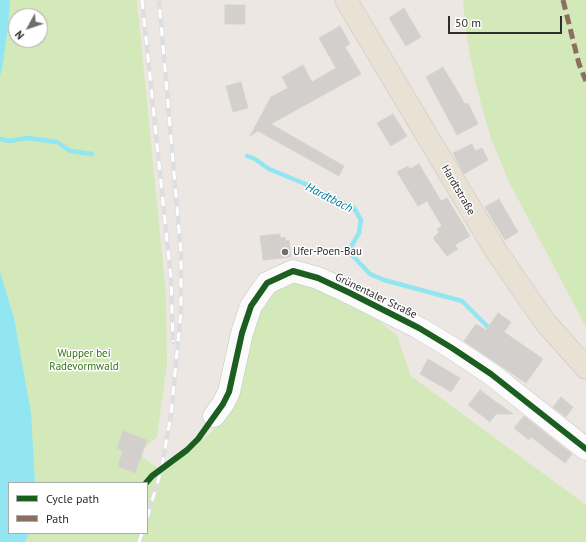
<!DOCTYPE html>
<html>
<head>
<meta charset="utf-8">
<style>
  body { margin:0 }
  #map { position:relative; width:586px; height:542px; overflow:hidden; background:#ece7e2; font-family:"PT Sans",sans-serif }
  canvas { display:block }
  .legend { position:absolute; left:8px; top:482px; width:140px; height:52px; box-sizing:border-box; background:#fff; border:1px solid #ababab; margin:0; padding:5px 7px; list-style:none; font-size:12px; color:#2d2d2d }
  .legend li { display:flex; align-items:center; gap:8px; height:20px }
  .legend b { width:20px; border:1px solid #ababab }
  .north { position:absolute; left:8px; top:8px; width:40px; height:40px; box-sizing:border-box; background:#fff; border:1px solid #ababab; border-radius:50%; rotate:230deg; font-size:11px; font-weight:700; line-height:16px; text-align:center; color:#2d2d2d }
  .north::after { content:''; display:block; margin:auto; width:14px; height:18px; background:#706e6c; clip-path:polygon(50% 0,100% 100%,50% 72%,0 100%) }
  .scale { position:absolute; left:448px; top:16px; width:114px; height:18px; box-sizing:border-box; border:2px solid #2d2d2d; border-top:0; padding-left:5px; font-size:12px; line-height:14px; white-space:nowrap; color:#2d2d2d; -webkit-text-stroke:3px #fff; paint-order:stroke }
</style>
</head>
<body>
<div id="map">
<canvas width="586" height="542"></canvas>
<ul class="legend">
<li><b style="height:5px;background:#1b5e20"></b>Cycle path</li>
<li><b style="height:5px;background:#8d6e63"></b>Path</li>
</ul>
<div class="north">N</div>
<div class="scale">50 m</div>
</div>
<script>
const g = document.querySelector('canvas').getContext('2d');
g.lineJoin = 'round';
function fillPath(path, color) { g.fillStyle = color; g.fill(path, 'evenodd'); }
const toPath = rows => new Path2D(rows.map(r => 'M' + r).join(''));
function stroke(path, color, width, dash) { g.strokeStyle = color; g.lineWidth = width; g.lineCap = dash ? 'butt' : 'round'; g.setLineDash(dash || []); g.stroke(path); }
function label(font, color, halo, rows, align = 'center') {
  g.font = font + ' "PT Sans",sans-serif'; g.lineWidth = 3; g.setLineDash([]); g.textBaseline = 'middle'; g.strokeStyle = halo; g.fillStyle = color; for (const [text, x, y, turn = 0] of rows) {
    g.save(); g.translate(x, y); g.rotate((+turn || 0) * Math.PI / 180); g.textAlign = isNaN(turn) ? turn : align; if (halo) g.strokeText(text, 0, 0); g.fillText(text, 0, 0); g.restore();
  }
}
fillPath(toPath([
  [0,0,137,0,166,295,167,364,157,437,138,454,162,471,213,431,235,394,254,306,294,273,352,298,397,336,411,376,586,505,586,542,0,542],
  [16,16,40,16,40,40,16,40],
  [9,483,147,483,147,533,9,533],
  [463,0,586,0,586,327,509,182,491,139,476,85,467,39]
]), '#d3e9b9');
fillPath(toPath([
  [0,0,10,0,8,27,2,70,0,75],
  [0,272,14,318,31,413,35,483,9,483,9,533,29,533,25,542,0,542]
]), '#91e6f2');
stroke(toPath([
  [0,139,9,141,27,138,57,142,70,151,92,154],
  [247,156,255,159,269,169,303,183,354,208,361,220,359,233,352,245,352,255,370,274,384,280,462,301,487,326]
]), '#91e6f2', 4.5);
const building = toPath([
  [225,5,245,5,245,24,225,24,225,5],
  [404,8,421,37,406,46,389,18,404,8],
  [340,26,350,44,345,47,361,74,271,124,344,166,339,176,258,131,250,136,271,97,288,88,282,77,303,65,312,82,336,68,319,38,340,26],
  [443,67,465,104,468,103,478,124,457,135,426,77,443,67],
  [241,82,248,108,233,112,226,86,241,82],
  [393,114,407,136,391,146,377,123,393,114],
  [472,144,475,151,482,148,488,160,464,174,453,153,472,144],
  [419,164,441,201,447,198,470,236,455,245,458,249,447,256,433,238,439,232,437,229,442,226,427,201,418,206,397,172,408,166,410,169,419,164],
  [499,199,518,232,505,240,485,207,499,199],
  [280,234,280,238,285,237,285,241,289,240,291,257,263,260,260,236,280,234],
  [498,313,511,322,504,332,543,359,526,383,464,341,476,324,486,330,498,313],
  [428,359,460,378,451,392,420,374,428,359],
  [480,390,492,399,513,414,496,414,490,422,468,405,480,390],
  [561,397,573,407,566,417,553,407,561,397],
  [524,416,572,454,565,463,531,437,529,440,514,428,524,416],
  [123,431,147,440,135,473,118,466,123,451,117,448,123,431]
]);
fillPath(building, '#d2cfcc');
stroke(building, '#d7d3ce', 1);
const minor = toPath([
  [214,416,223,404,229,392,242,333,251,306,267,283,293,271,318,278,350,293,419,328,452,348,491,374,586,449]
]);
const major = toPath([
  [346,0,496,251,545,322,586,368]
]);
stroke(minor, '#c5c4c3', 23);
stroke(major, '#c6c4c3', 23);
stroke(minor, '#fcfbfb', 22);
stroke(major, '#e9e1d4', 22);
const rail = toPath([
  [142,0,171,279,173,342],
  [147,518,161,471,171,415,181,311,181,253,159,0],
  [139,542,142,533]
]);
stroke(rail, '#dedee0', 4.5);
stroke(rail, '#fff', 3, [9]);
stroke(toPath([
  [563,0,579,64,586,81]
]), '#8d6e63', 5, [10, 5]);
stroke(toPath([
  [146,483,152,476,187,450,198,439,223,404,229,392,242,333,251,306,267,283,293,271,318,278,350,293,419,328,452,348,491,374,586,449]
]), '#1b5e20', 6);
for (const [x, y, r, color] of [
  [285,252,4,"#706e6c"]
]) { const dot = new Path2D(); dot.arc(x, y, r, 0, 2 * Math.PI); g.fillStyle = color; g.fill(dot); stroke(dot, '#fff', 1.5); }
label('11px', '#2d2d2d', '#fff', [
  ["Hardtstraße",458,190,60],
  ["Grünentaler Straße",376,296,26]
]);
label('11px', '#2d2d2d', '#fff', [
  ["Ufer-Poen-Bau",293,252]
], 'left');
label('11px', '#347215', '#fff', [
  ["Wupper bei",84,354],
  ["Radevormwald",84,367]
]);
label('italic 12px', '#047b9c', '#fff', [
  ["Hardtbach",329,198,27]
]);
</script>
</body>
</html>
